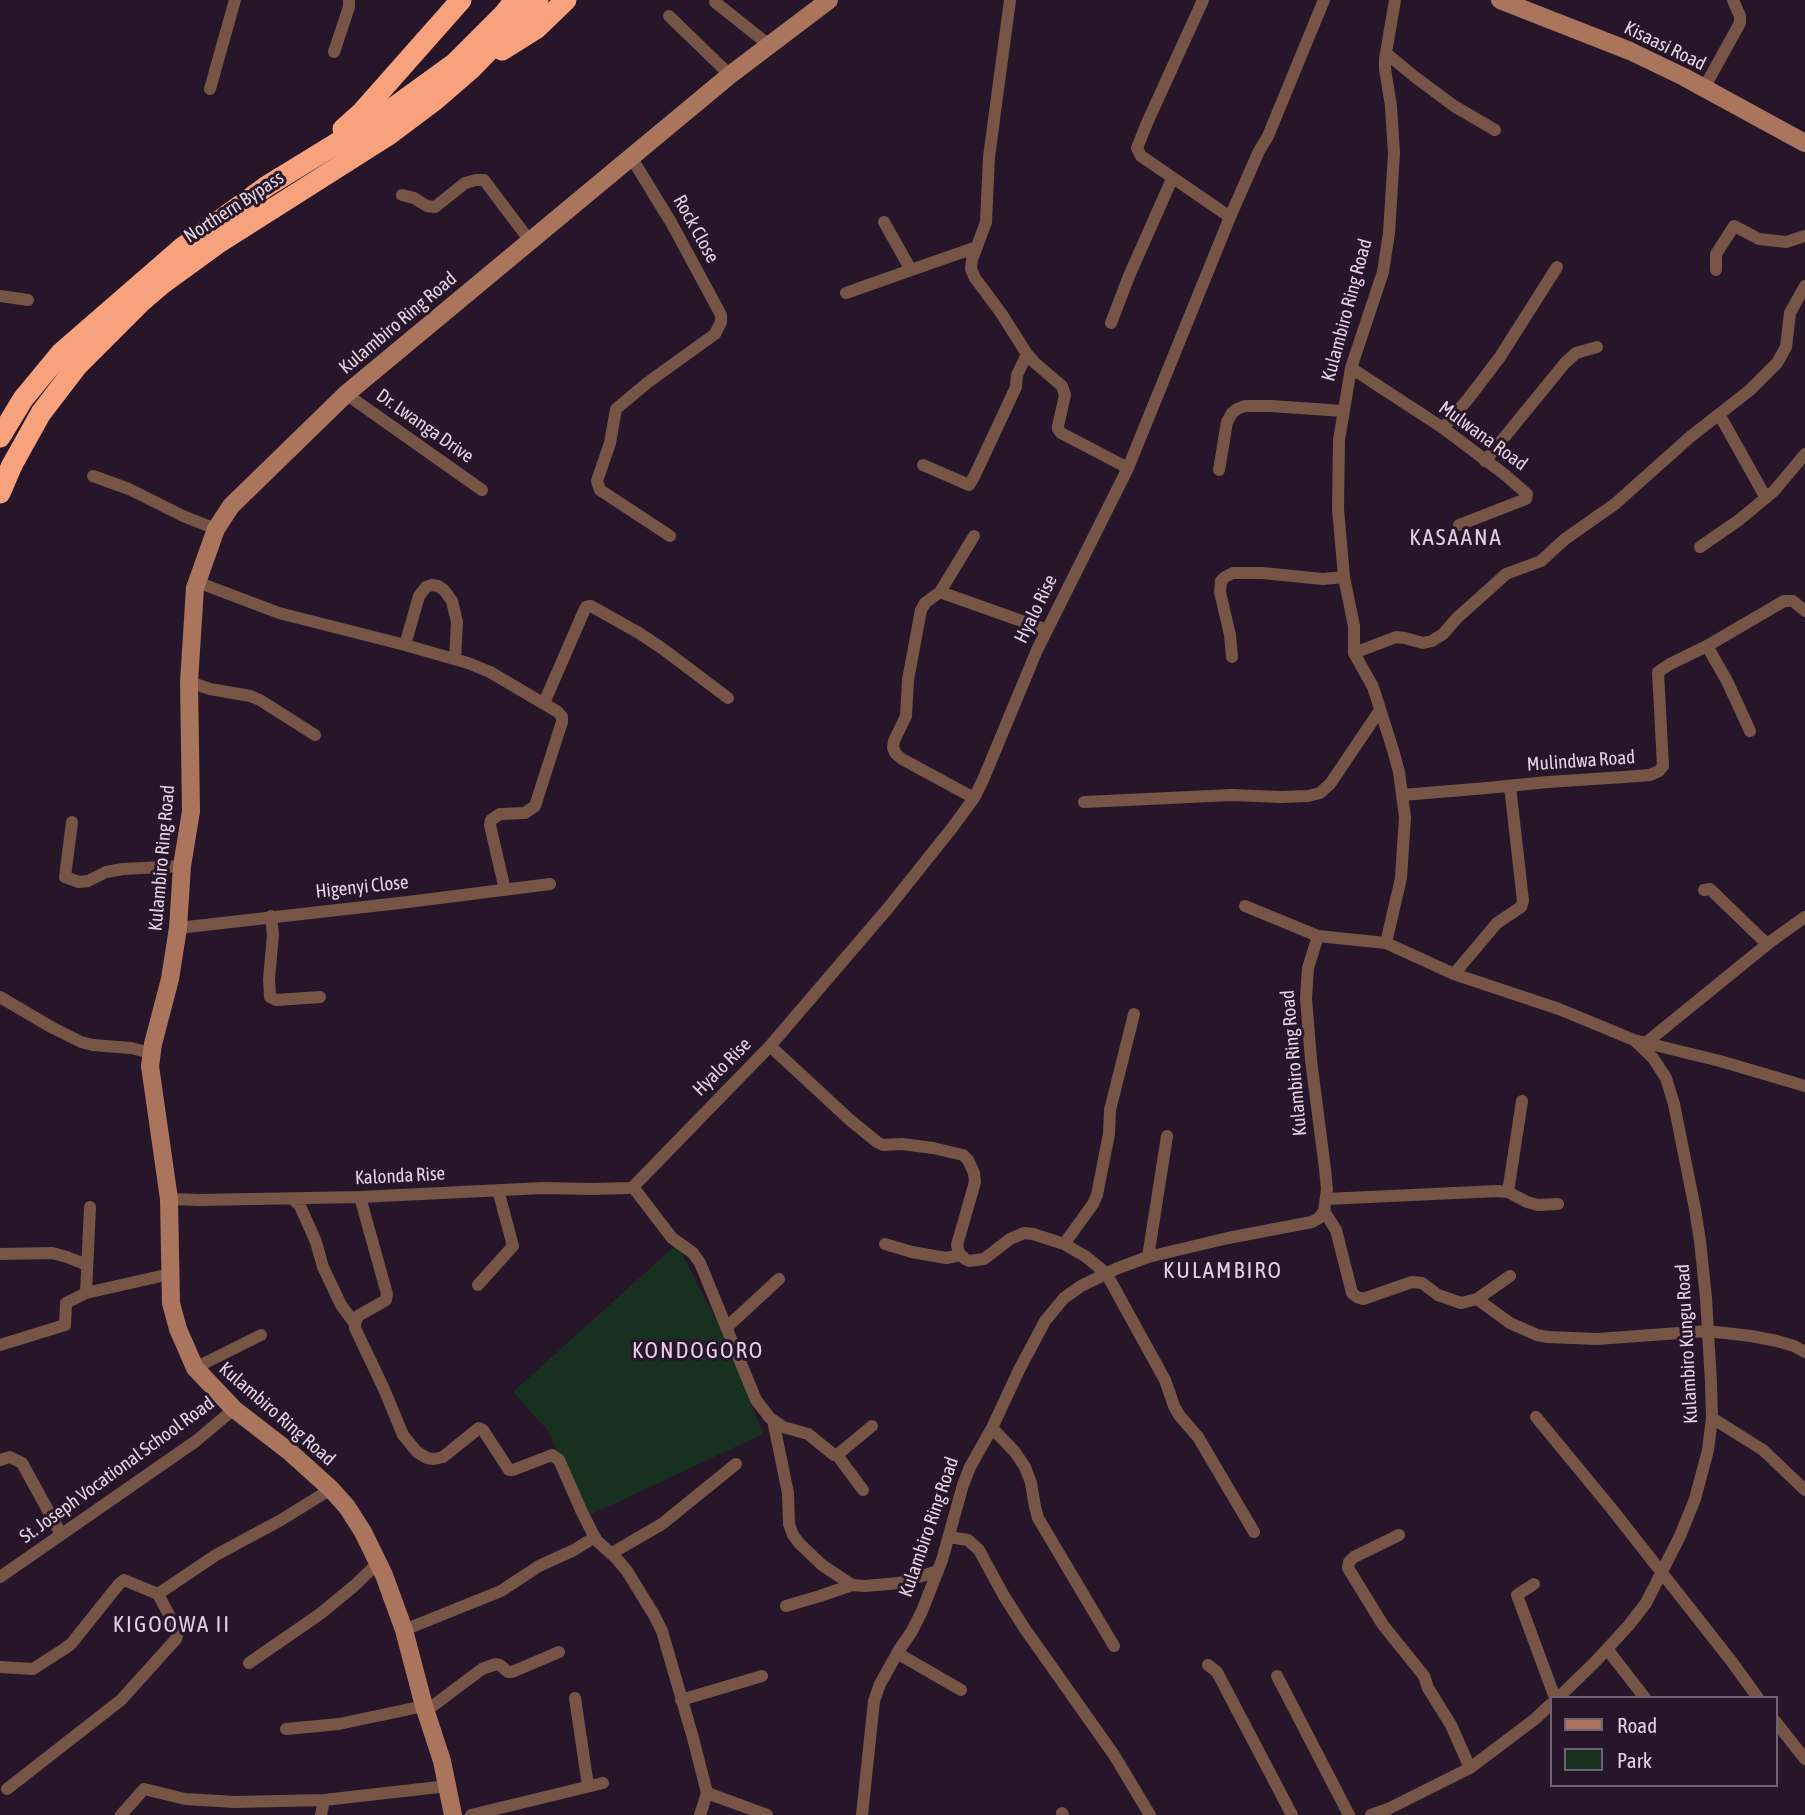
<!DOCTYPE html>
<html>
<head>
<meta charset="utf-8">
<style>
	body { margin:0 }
	#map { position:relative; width:1805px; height:1815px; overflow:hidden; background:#271629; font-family:"Asap Condensed",sans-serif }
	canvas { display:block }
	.legend { position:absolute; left:1550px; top:1696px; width:228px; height:91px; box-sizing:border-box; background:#271629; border:2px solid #716273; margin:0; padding:9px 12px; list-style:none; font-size:21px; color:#e0d4e2 }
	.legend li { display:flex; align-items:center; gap:14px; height:35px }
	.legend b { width:35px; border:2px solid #716273 }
</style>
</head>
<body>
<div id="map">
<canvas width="1805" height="1815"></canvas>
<ul class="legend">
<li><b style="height:9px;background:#ab745d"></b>Road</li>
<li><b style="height:19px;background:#183020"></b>Park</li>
</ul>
</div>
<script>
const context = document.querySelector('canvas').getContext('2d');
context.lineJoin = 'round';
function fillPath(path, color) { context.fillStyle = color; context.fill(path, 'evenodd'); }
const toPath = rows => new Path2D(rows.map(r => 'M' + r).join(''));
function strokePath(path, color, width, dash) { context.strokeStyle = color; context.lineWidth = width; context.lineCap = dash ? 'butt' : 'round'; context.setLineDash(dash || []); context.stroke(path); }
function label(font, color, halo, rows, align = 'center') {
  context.font = font + ' "Asap Condensed",sans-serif'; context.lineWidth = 6; context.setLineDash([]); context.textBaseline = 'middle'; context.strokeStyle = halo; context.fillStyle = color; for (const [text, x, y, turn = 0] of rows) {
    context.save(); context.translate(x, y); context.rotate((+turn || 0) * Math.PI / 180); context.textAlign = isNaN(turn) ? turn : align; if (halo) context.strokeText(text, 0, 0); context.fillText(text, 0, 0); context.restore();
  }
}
fillPath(toPath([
	[677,1244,724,1335,763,1434,586,1517,548,1431,513,1392]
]), '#183020');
strokePath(toPath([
	[1010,0,989,157,986,222,972,260,971,269,975,278,1001,313,1027,354,1034,362,1062,386,1065,395,1058,426,1058,429,1061,433,1128,468],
	[1203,0,1147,123,1137,148,1141,156,1230,217],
	[715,2,769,45],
	[669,16,730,75],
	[334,52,349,7,349,0],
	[1386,53,1415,77,1454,106,1495,130],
	[1704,88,1740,23,1740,16,1733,0],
	[210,89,235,0],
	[631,157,672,224,721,315,721,322,715,334,647,383,616,409,610,443,597,481,600,490,670,536],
	[402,195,414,198,427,206,435,207,465,183,476,180,484,180,530,241],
	[884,222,911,270,977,247],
	[1716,270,1716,254,1734,226,1759,239,1786,242,1805,236],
	[846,293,911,270],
	[0,296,28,300],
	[1111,323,1129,276,1172,179],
	[1351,368,1443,428,1504,474,1527,494,1526,499,1459,525],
	[346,394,482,490],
	[1719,414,1766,498],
	[1443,428,1468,399,1500,357,1557,267],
	[1485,461,1565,363,1576,353,1597,347],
	[923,465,969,485,974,477,1016,387,1017,375,1027,354],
	[1219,470,1227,422,1232,413,1237,409,1245,406,1271,406,1343,411],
	[93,476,129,489,183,516,216,529],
	[1700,547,1739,520,1774,491,1805,454],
	[197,582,279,613,405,645,468,663,490,672,558,712,562,717,562,722,535,806,525,813,500,814,491,820,490,825,505,890],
	[940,592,1047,630],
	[405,645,419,596,426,587,432,585,438,586,444,590,452,601,457,622,455,659],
	[1707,646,1727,681,1750,731],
	[1354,653,1396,637,1405,638,1423,643,1432,641,1443,634,1457,618,1506,574,1541,561,1565,539,1615,504,1690,437,1750,390,1777,363,1786,347,1790,313,1805,286],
	[1232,657,1230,635,1220,592,1221,581,1225,577,1233,573,1262,573,1323,579,1344,577],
	[189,682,210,689,250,696,260,700,315,735],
	[544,703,584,611,586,607,591,606,639,633,663,649,728,698],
	[1402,795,1487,788,1548,782,1624,777,1650,775,1659,771,1663,766,1658,672,1670,664,1707,646,1784,601,1793,601,1805,611],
	[974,798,902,759,896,754,893,748,894,741,906,716,908,680,921,610,925,603,940,592,974,536],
	[1084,802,1232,795,1281,797,1308,796,1320,793,1330,784,1380,710],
	[72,822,65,877,79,882,88,881,106,872,123,869,182,866],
	[1704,890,1710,889,1767,944],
	[1245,906,1318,936],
	[271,916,273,935,269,979,270,997,276,1000,320,997],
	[178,928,408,902,550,884],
	[1386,943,1401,878,1405,817,1399,772,1393,750,1373,687,1354,653,1354,626,1344,577,1338,509,1339,440,1351,368,1383,272,1389,233,1394,153,1391,106,1385,69,1385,59,1395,0],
	[1454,974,1497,923,1521,907,1523,901,1510,786],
	[0,997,51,1027,81,1042,93,1045,131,1048,151,1053],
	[1647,1042,1770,942,1805,917],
	[770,1046,850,1120,877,1142,883,1145,902,1144,933,1148,963,1155,968,1160,974,1173,975,1182,957,1245,959,1253,965,1259,969,1261,984,1259,1010,1239,1024,1233,1033,1234,1064,1244,1085,1256,1106,1273,1165,1380,1174,1406,1179,1415,1198,1437,1254,1532],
	[633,1187,770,1046,889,907,952,828,974,798,983,780,1037,650,1128,468,1230,217,1259,151,1268,136,1324,0],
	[633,1187,672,1238,693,1253,700,1263,756,1400,770,1418,783,1427,808,1434,834,1455,837,1455,872,1426],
	[1508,1192,1522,1101],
	[360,1197,387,1294,386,1300,358,1316,355,1324,355,1328,384,1389,403,1435,417,1452,427,1458,434,1459,443,1457,479,1428,483,1430,509,1470,513,1470,552,1455,559,1460,581,1510,596,1540,616,1558,627,1571,654,1615,662,1631,693,1738,707,1793,700,1815],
	[169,1199,199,1200,360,1197,543,1188,593,1189,629,1188,633,1187],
	[293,1199,300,1206,305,1217,316,1242,323,1267,341,1305,355,1324],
	[1326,1199,1498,1191,1508,1192,1527,1202,1538,1205,1558,1204],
	[1324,1211,1336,1230,1352,1293,1357,1297,1363,1299,1412,1282,1422,1283,1438,1295,1461,1303,1477,1299,1510,1276],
	[885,1244,912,1252,946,1258,961,1255],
	[1064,1244,1093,1204,1097,1195,1109,1134,1110,1110,1134,1014],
	[0,1254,52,1253,67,1257,87,1265],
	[1148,1257,1167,1136],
	[478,1285,513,1246,498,1190],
	[86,1293,90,1207],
	[1477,1299,1510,1323,1537,1335,1548,1337,1597,1339,1707,1331,1751,1336,1777,1341,1794,1346,1805,1352],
	[727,1327,779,1279],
	[0,1345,65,1325,66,1303,86,1293,170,1274],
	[195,1368,261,1335],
	[1536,1417,1611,1508,1732,1662,1758,1698],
	[1712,1418,1763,1450,1805,1490],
	[773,1420,788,1493,789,1524,793,1535,799,1543,822,1565,852,1585,865,1586,899,1583,938,1571],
	[992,1428,1015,1452,1025,1467,1031,1483,1035,1507,1038,1518,1114,1646],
	[837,1455,863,1490],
	[0,1460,10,1457,22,1463,61,1534],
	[1399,1535,1354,1557,1349,1562,1348,1568,1383,1625,1424,1676,1428,1688,1451,1725,1470,1768],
	[949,1537,968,1540,979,1550,1004,1596,1025,1629,1114,1755,1150,1815],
	[612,1553,662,1524,736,1464],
	[0,1577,196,1441,234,1409],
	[1534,1584,1517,1595,1555,1698],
	[158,1594,216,1555,281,1520,331,1489],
	[786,1606,820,1596,852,1585],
	[404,1630,501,1591,539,1566,574,1550,595,1537],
	[1607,1649,1645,1698],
	[897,1653,961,1690],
	[249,1663,320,1614,354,1586,379,1562],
	[1208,1665,1217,1672,1292,1815],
	[0,1667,33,1669,64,1649,71,1644,119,1584,124,1580,158,1594,178,1632,176,1639,121,1700,7,1789],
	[1277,1676,1349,1815],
	[575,1698,588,1786],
	[1558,1698,1595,1662,1629,1625,1646,1603,1680,1536,1695,1499,1708,1450,1712,1418,1711,1383,1706,1298,1700,1241,1695,1209,1674,1104,1666,1078,1653,1058,1634,1040],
	[681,1700,762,1676],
	[426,1711,482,1669,496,1664,500,1665,508,1672,512,1672,559,1652],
	[1775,1721,1805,1759],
	[286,1729,339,1724,424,1706],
	[707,1793,767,1815],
	[1062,1813,1063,1815],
	[121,1815,144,1789,185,1799,235,1802,324,1800,448,1786],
	[321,1815,324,1800],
	[471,1815,603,1783],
	[862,1815,874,1701,880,1684,899,1650,912,1631,922,1611,942,1560,963,1485,970,1467,992,1428,1019,1370,1045,1321,1064,1298,1081,1286,1118,1268,1148,1257,1228,1238,1312,1222,1319,1218,1324,1211,1327,1189,1325,1169,1311,1060,1306,998,1308,968,1318,936,1386,943,1454,974,1559,1009,1634,1040,1720,1061,1805,1086],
	[1371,1815,1388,1809,1470,1768,1535,1719,1551,1704]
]), '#775546', 12);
strokePath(toPath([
	[1500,0,1630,51,1684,77,1805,143],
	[453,1815,442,1761,424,1706,404,1630,384,1575,363,1532,347,1507,331,1489,291,1453,234,1409,195,1368,178,1329,171,1303,169,1199,150,1066,153,1044,170,979,178,928,182,866,191,811,189,682,195,588,216,529,231,506,346,394,730,75,829,0]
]), '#ab745d', 18);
strokePath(toPath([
	[502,50,537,28,566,0],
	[343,129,362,112,461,0],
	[0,437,23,399,61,353,183,247,267,186,386,113,455,63,504,14,515,0],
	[0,493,12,465,41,413,77,366,141,302,162,284,217,244,387,136,435,100,472,68,538,0]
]), '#f7a27d', 21);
label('19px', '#e0d4e2', '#271629', [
	["Kisaasi Road",1665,46,26],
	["Northern Bypass",234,207,-33],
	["Rock Close",696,229,61],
	["Kulambiro Ring Road",1347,310,-75],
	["Kulambiro Ring Road",398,323,-40],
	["Dr. Lwanga Drive",425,426,35],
	["Mulwana Road",1483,436,36],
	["Hyalo Rise",1036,609,-64],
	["Mulindwa Road",1581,761,-4],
	["Kulambiro Ring Road",162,858,-85],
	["Higenyi Close",362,887,-6],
	["Kulambiro Ring Road",1294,1063,-95],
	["Hyalo Rise",722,1067,-45],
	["Kalonda Rise",400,1176,-3],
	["Kulambiro Kungu Road",1687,1344,-93],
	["Kulambiro Ring Road",277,1414,41],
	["St. Joseph Vocational School Road",117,1470,-36],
	["Kulambiro Ring Road",929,1527,-71]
]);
context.letterSpacing = '2px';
label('23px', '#e5cde7', '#271629', [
	["KASAANA",1456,538],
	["KULAMBIRO",1223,1271],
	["KONDOGORO",698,1351],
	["KIGOOWA II",172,1625]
]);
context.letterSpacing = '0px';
</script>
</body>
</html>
